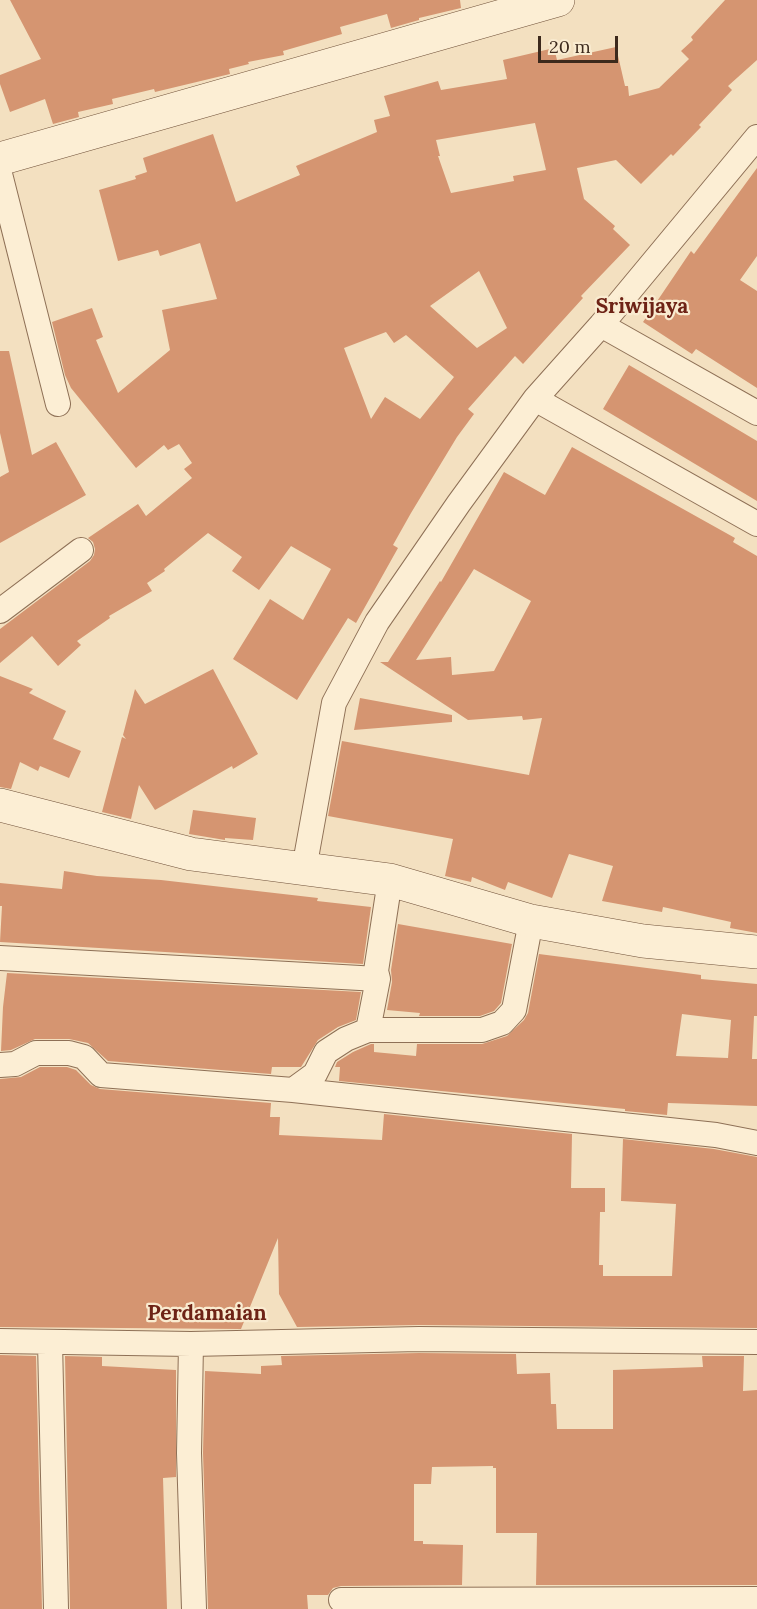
<!DOCTYPE html>
<html>
<head>
<meta charset="utf-8">
<style>
	body { margin:0 }
	#map { position:relative; width:757px; height:1609px; overflow:hidden; background:#f3e0c0; font-family:Lora,serif }
	canvas { display:block }
	.scale { position:absolute; left:538px; top:36px; width:80px; height:27px; box-sizing:border-box; border:3px solid #3c291c; border-top:0; padding-left:8px; font-size:18px; line-height:21px; white-space:nowrap; color:#3c291c; -webkit-text-stroke:4px #f9ebd0; paint-order:stroke }
</style>
</head>
<body>
<div id="map">
<canvas width="757" height="1609"></canvas>
<div class="scale">20 m</div>
</div>
<script>
const context = document.querySelector('canvas').getContext('2d');
context.lineJoin = 'round';
function fillPath(path, color) { context.fillStyle = color; context.fill(path, 'evenodd'); }
const toPath = rows => new Path2D(rows.map(r => 'M' + r).join(''));
function strokePath(path, color, width, dash) { context.strokeStyle = color; context.lineWidth = width; context.lineCap = dash ? 'butt' : 'round'; context.setLineDash(dash || []); context.stroke(path); }
function label(font, color, halo, rows, align = 'center') {
  context.font = font + ' Lora,serif'; context.lineWidth = 4.5; context.setLineDash([]); context.textBaseline = 'middle'; context.strokeStyle = halo; context.fillStyle = color; for (const [text, x, y, turn = 0] of rows) {
    context.save(); context.translate(x, y); context.rotate((+turn || 0) * Math.PI / 180); context.textAlign = isNaN(turn) ? turn : align; if (halo) context.strokeText(text, 0, 0); context.fillText(text, 0, 0); context.restore();
  }
}
fillPath(toPath([
	[10,0,460,0,461,8,419,18,419,20,391,28,387,14,340,27,342,34,283,51,284,55,248,62,249,64,229,69,230,74,155,92,154,89,112,99,113,104,78,112,79,117,53,124,45,99,10,112,0,84,0,75,41,59],
	[725,0,757,0,757,60,728,86,732,90,699,125,701,127,673,156,671,154,641,184,616,160,577,168,584,199,615,226,613,229,630,245,581,296,583,298,523,364,515,356,468,409,474,414,457,437,411,513,393,545,398,548,356,623,348,618,297,700,233,659,270,599,303,620,331,569,291,546,259,590,232,571,242,557,208,533,164,569,165,571,147,583,152,591,109,616,110,618,77,641,81,645,58,666,32,636,0,663,0,629,90,561,94,555,95,549,93,542,88,538,138,504,146,516,192,478,184,469,192,463,179,444,168,450,164,445,136,468,71,388,65,375,52,322,92,308,103,337,96,340,118,393,170,350,162,310,217,299,200,243,160,256,158,250,118,261,99,190,136,179,135,176,147,172,143,158,213,134,236,202,300,175,296,166,377,132,374,120,390,116,384,96,438,81,441,90,507,79,503,60,554,48,557,60,616,47,625,86,628,86,629,96,659,88,689,59,681,51,693,40,691,37],
	[535,123,546,170,513,176,514,181,451,193,438,156,440,156,436,140],
	[479,271,507,328,477,348,430,306],
	[386,332,394,343,406,335,454,377,420,419,385,397,371,419,344,348],
	[757,168,757,256,740,280,757,291,757,388,696,349,692,354,643,322,691,251,694,254],
	[0,351,9,351,32,455,56,442,86,495,0,543,0,477,9,472,0,433],
	[629,365,757,441,757,501,603,409],
	[572,447,735,538,733,542,757,556,757,933,730,928,731,922,663,907,662,912,602,901,613,866,569,854,552,898,508,882,505,890,472,877,471,882,445,876,453,839,328,816,342,741,529,775,542,718,523,720,522,716,468,720,380,662,388,662,440,581,441,582,504,472,545,495],
	[474,569,531,601,494,671,452,675,451,657,416,660],
	[213,669,258,754,233,769,232,766,155,810,139,785,131,819,102,812,122,737,126,739,123,735,135,689,145,704],
	[0,676,33,689,29,693,66,711,53,739,81,751,69,778,40,766,38,771,20,762,11,789,0,787],
	[360,698,452,715,452,722,354,730],
	[193,810,256,818,253,840,225,838,225,840,189,834],
	[64,871,97,876,161,880,318,898,317,901,371,907,363,964,0,942,2,906,0,906,0,883,62,889],
	[398,924,512,944,501,1003,494,1011,480,1016,419,1016,420,1013,387,1010,392,982,391,970],
	[539,954,701,975,701,979,757,984,757,1016,754,1016,752,1059,757,1059,757,1106,668,1103,667,1115,625,1111,625,1109,339,1081,340,1067,335,1067,337,1062,353,1052,371,1044,374,1044,374,1052,416,1056,417,1044,482,1044,507,1036,524,1020,528,1013],
	[682,1014,731,1020,728,1058,676,1056],
	[7,973,361,992,356,1020,338,1027,318,1040,301,1067,272,1067,271,1074,108,1061,88,1043,69,1039,35,1039,11,1050,1,1051,3,1007],
	[40,1067,67,1067,76,1070,91,1085,100,1089,271,1103,270,1117,280,1117,279,1135,382,1140,384,1114,572,1134,571,1188,605,1188,605,1212,600,1212,599,1265,603,1265,603,1276,672,1276,676,1204,621,1201,623,1139,714,1149,757,1157,757,1328,419,1325,297,1327,279,1294,278,1238,241,1329,0,1327,0,1079,21,1077],
	[419,1353,516,1354,517,1374,550,1373,551,1404,556,1404,557,1429,613,1429,613,1370,703,1367,702,1356,744,1356,743,1391,757,1390,757,1585,536,1585,537,1533,496,1533,496,1468,493,1468,493,1466,432,1467,431,1484,414,1484,414,1541,423,1541,423,1544,463,1545,462,1585,341,1586,333,1588,328,1595,307,1595,308,1609,208,1609,203,1453,205,1371,261,1374,261,1366,282,1365,281,1356],
	[0,1355,36,1356,42,1609,0,1609],
	[65,1356,102,1357,102,1366,176,1370,176,1477,163,1478,167,1609,70,1609]
]), '#d59571');
const street = toPath([
	[0,174,58,404],
	[601,325,757,413],
	[535,399,757,524],
	[0,611,81,550],
	[304,869,334,703,377,622,459,503,535,399,601,325,757,137],
	[0,958,378,979],
	[368,1030,482,1030,502,1023,514,1010,531,921],
	[0,1065,15,1064,36,1053,69,1053,84,1057,101,1075,293,1090,315,1074,326,1052,346,1039,368,1030,378,979,376,971,390,880],
	[293,1090,716,1135,757,1143],
	[0,1341,191,1344,419,1339,757,1342],
	[50,1342,56,1609],
	[191,1344,189,1453,194,1609],
	[341,1600,757,1599]
]);
const secondary = toPath([
	[0,159,558,0],
	[0,805,191,854,390,880,531,921,643,941,757,952]
]);
strokePath(street, '#8e7056', 26);
strokePath(secondary, '#705139', 34);
strokePath(street, '#fceed4', 24);
strokePath(secondary, '#fceed4', 33);
label('bold 21px', '#6e2316', '#f9ebd0', [
	["Sriwijaya",642,307],
	["Perdamaian",207,1314]
]);
</script>
</body>
</html>
